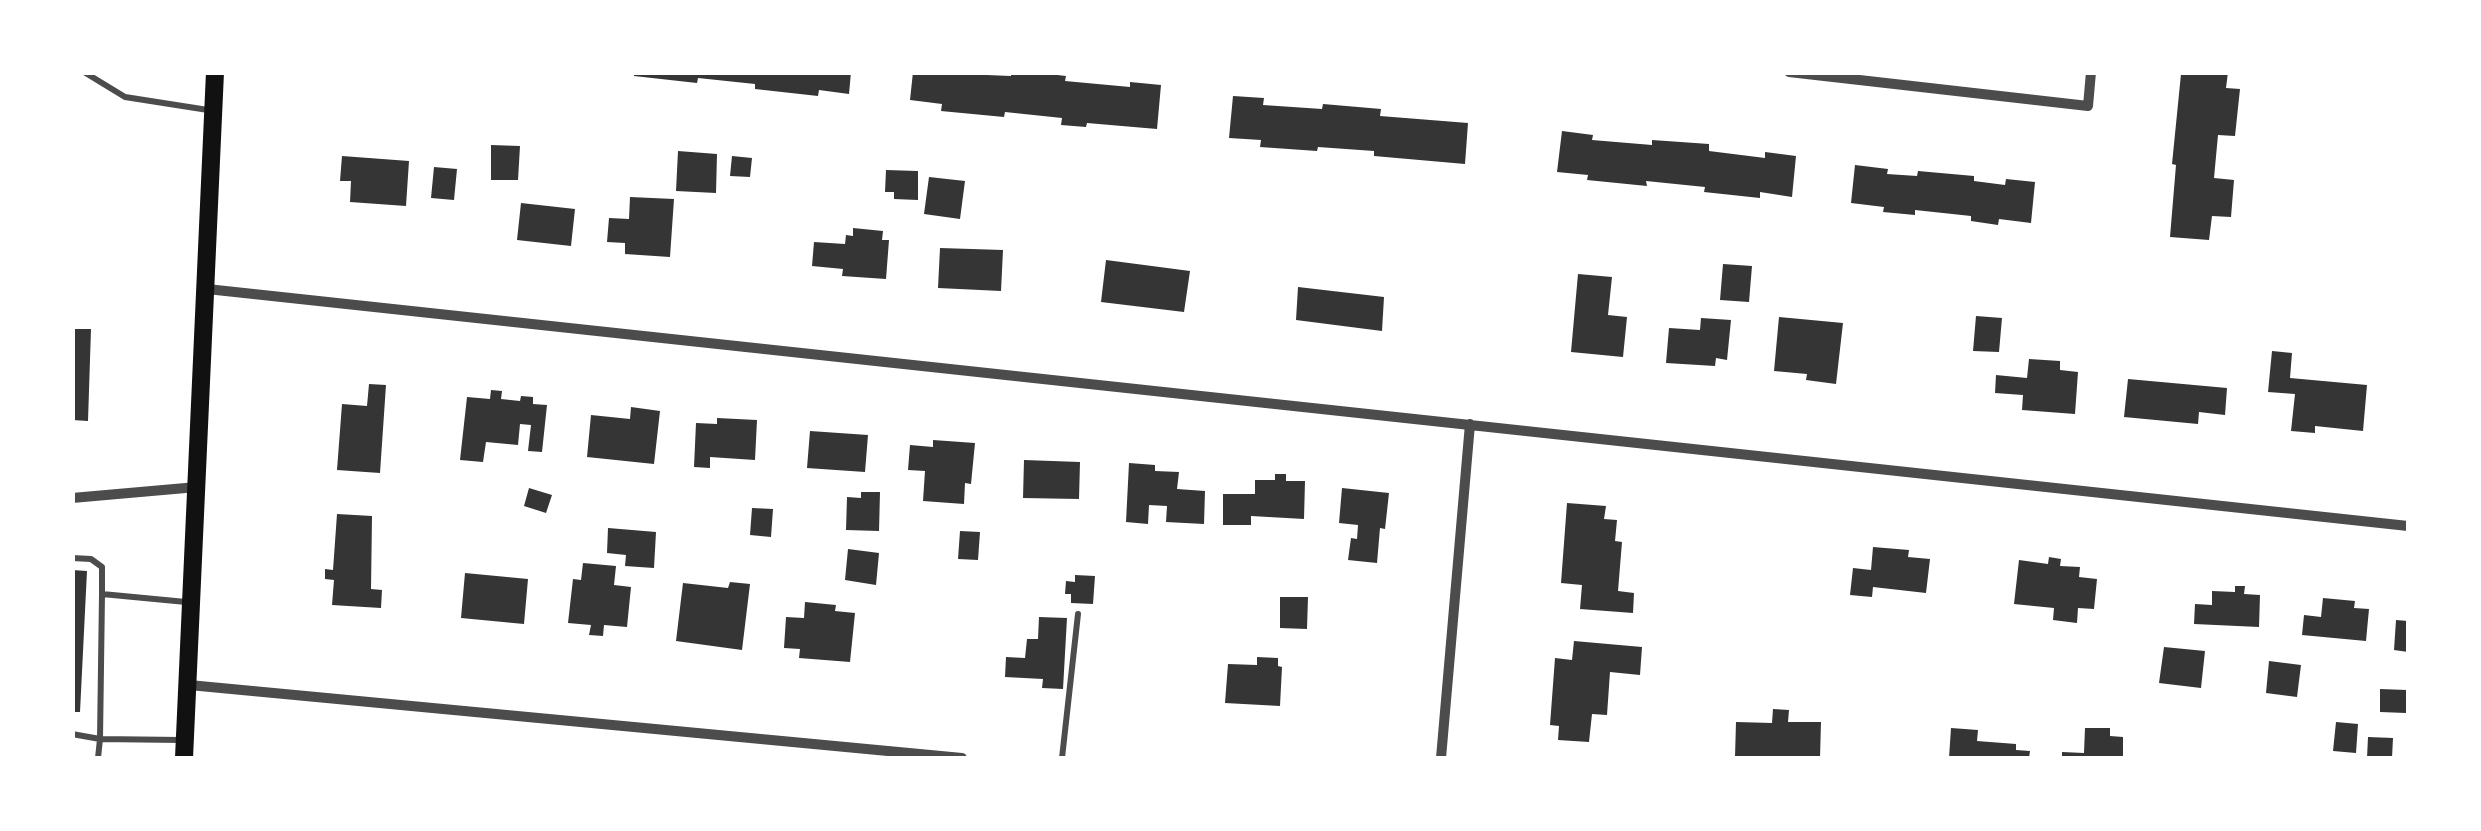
<!DOCTYPE html>
<html>
<head>
<meta charset="utf-8">
<style>
	body { margin:0 }
	#map { position:relative; width:2481px; height:831px; overflow:hidden; background:#fff; font-family:Ubuntu,sans-serif }
	canvas { display:block }
	.frame { position:absolute; inset:0; border:75px solid #fff; pointer-events:none }
</style>
</head>
<body>
<div id="map">
<canvas width="2481" height="831"></canvas>
<div class="frame"></div>
</div>
<script>
const context = document.querySelector('canvas').getContext('2d');
context.lineJoin = 'round';
function fillPath(path, color) { context.fillStyle = color; context.fill(path, 'evenodd'); }
const toPath = rows => new Path2D(rows.map(r => 'M' + r).join(''));
function strokePath(path, color, width, dash) { context.strokeStyle = color; context.lineWidth = width; context.lineCap = dash ? 'butt' : 'round'; context.setLineDash(dash || []); context.stroke(path); }
fillPath(toPath([
	[634,72,851,72,849,94,819,90,818,96,755,89,755,84,698,78,697,83,634,76],
	[913,72,1011,76,1011,72,1032,72,1066,76,1065,81,1130,87,1130,82,1161,85,1157,129,1087,123,1086,127,1061,125,1062,118,1005,112,1004,117,941,111,942,104,910,100],
	[2186,72,2228,72,2226,88,2240,89,2235,136,2218,135,2214,178,2234,180,2231,217,2212,216,2209,240,2170,237,2176,165,2172,164,2181,74],
	[1233,96,1264,98,1263,105,1322,109,1323,104,1381,109,1380,116,1468,123,1465,164,1374,156,1374,151,1318,147,1317,151,1260,147,1261,140,1229,138],
	[1562,131,1593,135,1592,140,1652,145,1652,140,1709,144,1709,151,1765,158,1765,152,1796,156,1792,197,1760,192,1760,198,1704,192,1705,187,1646,181,1647,186,1587,180,1588,175,1557,172],
	[491,145,520,146,518,180,491,180],
	[678,151,717,154,716,193,676,191],
	[342,156,409,161,406,206,350,202,351,181,340,181],
	[732,156,752,158,750,177,730,176],
	[1855,165,1888,169,1887,174,1917,176,1918,171,1974,176,1974,181,2005,185,2006,179,2035,182,2031,223,1999,219,1998,225,1971,221,1971,216,1915,210,1915,215,1883,212,1884,207,1851,203],
	[434,167,457,169,454,200,431,198],
	[886,170,918,171,918,200,894,199,894,192,885,192],
	[929,177,965,181,960,219,924,214],
	[630,197,674,199,670,257,625,254,625,243,607,242,609,218,629,219],
	[521,203,575,209,571,246,517,240],
	[853,228,883,231,882,240,889,240,886,279,842,276,843,269,812,266,814,242,845,244,846,235,853,236],
	[940,248,1003,250,1001,291,938,288],
	[1106,260,1190,271,1184,312,1101,302],
	[1723,264,1752,266,1749,302,1720,300],
	[1578,274,1612,277,1608,315,1627,317,1623,357,1571,352],
	[1298,287,1384,297,1382,331,1296,320],
	[1976,316,2002,318,1999,352,1973,351],
	[1779,317,1843,323,1836,384,1806,380,1807,374,1774,371],
	[1701,318,1731,320,1727,360,1716,358,1715,366,1666,363,1669,328,1700,330],
	[72,329,91,329,88,421,72,420],
	[2272,351,2292,353,2290,378,2367,385,2363,431,2315,426,2315,433,2291,431,2295,394,2268,392],
	[2029,359,2060,361,2060,370,2078,372,2075,414,2022,410,2023,395,1995,393,1996,375,2027,378],
	[2128,379,2227,388,2225,415,2199,412,2198,424,2124,417],
	[369,384,386,385,380,473,337,470,342,404,367,406],
	[491,390,502,391,501,399,520,401,521,396,533,397,533,404,547,405,542,452,528,451,531,425,520,424,518,445,486,442,483,462,460,460,467,397,490,399],
	[631,407,660,411,654,464,587,457,591,415,630,419],
	[717,418,757,420,755,460,710,457,710,468,694,467,696,423,717,424],
	[810,431,868,435,865,472,807,468],
	[933,440,975,443,971,484,965,483,964,504,923,501,925,471,908,470,910,445,933,447],
	[1024,460,1080,462,1079,499,1023,498],
	[1129,463,1155,465,1155,471,1179,472,1177,489,1205,491,1204,524,1166,522,1167,506,1149,505,1148,524,1126,522],
	[1275,474,1286,474,1286,481,1305,481,1304,519,1251,516,1251,525,1223,525,1223,494,1255,494,1255,480,1275,480],
	[529,488,552,495,546,513,524,506],
	[1342,488,1389,493,1385,529,1380,528,1377,563,1348,560,1351,538,1357,539,1358,525,1339,523],
	[861,492,880,492,879,531,846,530,847,497,861,498],
	[1567,503,1606,506,1604,519,1617,520,1615,541,1622,542,1618,591,1634,593,1633,613,1580,609,1582,585,1561,583],
	[752,508,773,509,771,537,750,535],
	[337,514,372,516,371,589,382,590,381,608,332,605,334,580,325,579,325,569,333,570],
	[608,528,656,532,654,568,625,566,626,555,607,553],
	[960,531,980,532,978,560,958,559],
	[1873,547,1909,550,1908,557,1930,559,1926,593,1873,587,1872,597,1850,595,1853,568,1871,570],
	[848,549,879,553,876,585,845,580],
	[2049,557,2061,559,2060,566,2080,567,2079,577,2097,579,2094,609,2078,608,2077,623,2053,620,2054,608,2014,604,2019,560,2048,564],
	[583,563,616,566,614,585,631,587,627,627,604,625,603,636,589,635,591,625,568,623,573,579,581,580],
	[72,570,87,571,80,712,72,712],
	[465,573,528,579,524,624,461,618],
	[1075,575,1095,576,1093,604,1071,603,1071,594,1065,594,1066,581,1075,582],
	[730,582,750,584,742,650,676,641,683,583,728,588],
	[2235,586,2245,586,2244,594,2260,595,2259,627,2194,624,2195,604,2212,605,2212,591,2235,592],
	[1280,597,1308,597,1307,629,1280,628],
	[2323,598,2355,601,2354,608,2369,609,2366,641,2302,635,2304,615,2321,617],
	[805,602,836,605,835,611,855,613,850,662,799,658,800,649,784,648,786,617,804,618],
	[1039,617,1067,618,1063,689,1042,688,1043,679,1005,677,1006,657,1025,658,1027,639,1038,639],
	[2396,620,2408,621,2408,652,2394,650],
	[1574,641,1642,647,1640,675,1610,672,1607,715,1592,714,1589,742,1558,740,1559,726,1550,725,1555,658,1572,660],
	[2164,647,2205,651,2201,688,2159,683],
	[1257,657,1278,658,1278,666,1282,667,1280,706,1225,703,1228,664,1257,665],
	[2269,661,2301,665,2297,697,2266,693],
	[2380,689,2407,690,2406,713,2380,712],
	[1773,709,1789,710,1788,722,1821,722,1820,758,1735,757,1736,722,1772,723],
	[2336,722,2358,724,2356,753,2333,751],
	[1951,728,1978,730,1977,741,2016,744,2016,750,2030,751,2029,758,1949,758],
	[2085,728,2110,728,2110,736,2123,737,2123,758,2062,758,2062,752,2084,753],
	[2368,737,2393,738,2392,758,2367,758]
]), '#353535');
strokePath(toPath([
	[84,72,125,97,208,110],
	[72,558,91,559,102,567,102,594],
	[72,734,100,739,98,758],
	[181,740,100,739,102,594,186,602],
	[1062,758,1078,614]
]), '#4c4c4c', 6);
strokePath(toPath([
	[1789,72,2088,106,2091,72],
	[207,289,2408,526],
	[72,498,197,487],
	[189,685,962,758],
	[1441,758,1470,424]
]), '#4c4c4c', 10);
strokePath(toPath([
	[184,758,215,72]
]), '#111', 18);
</script>
</body>
</html>
